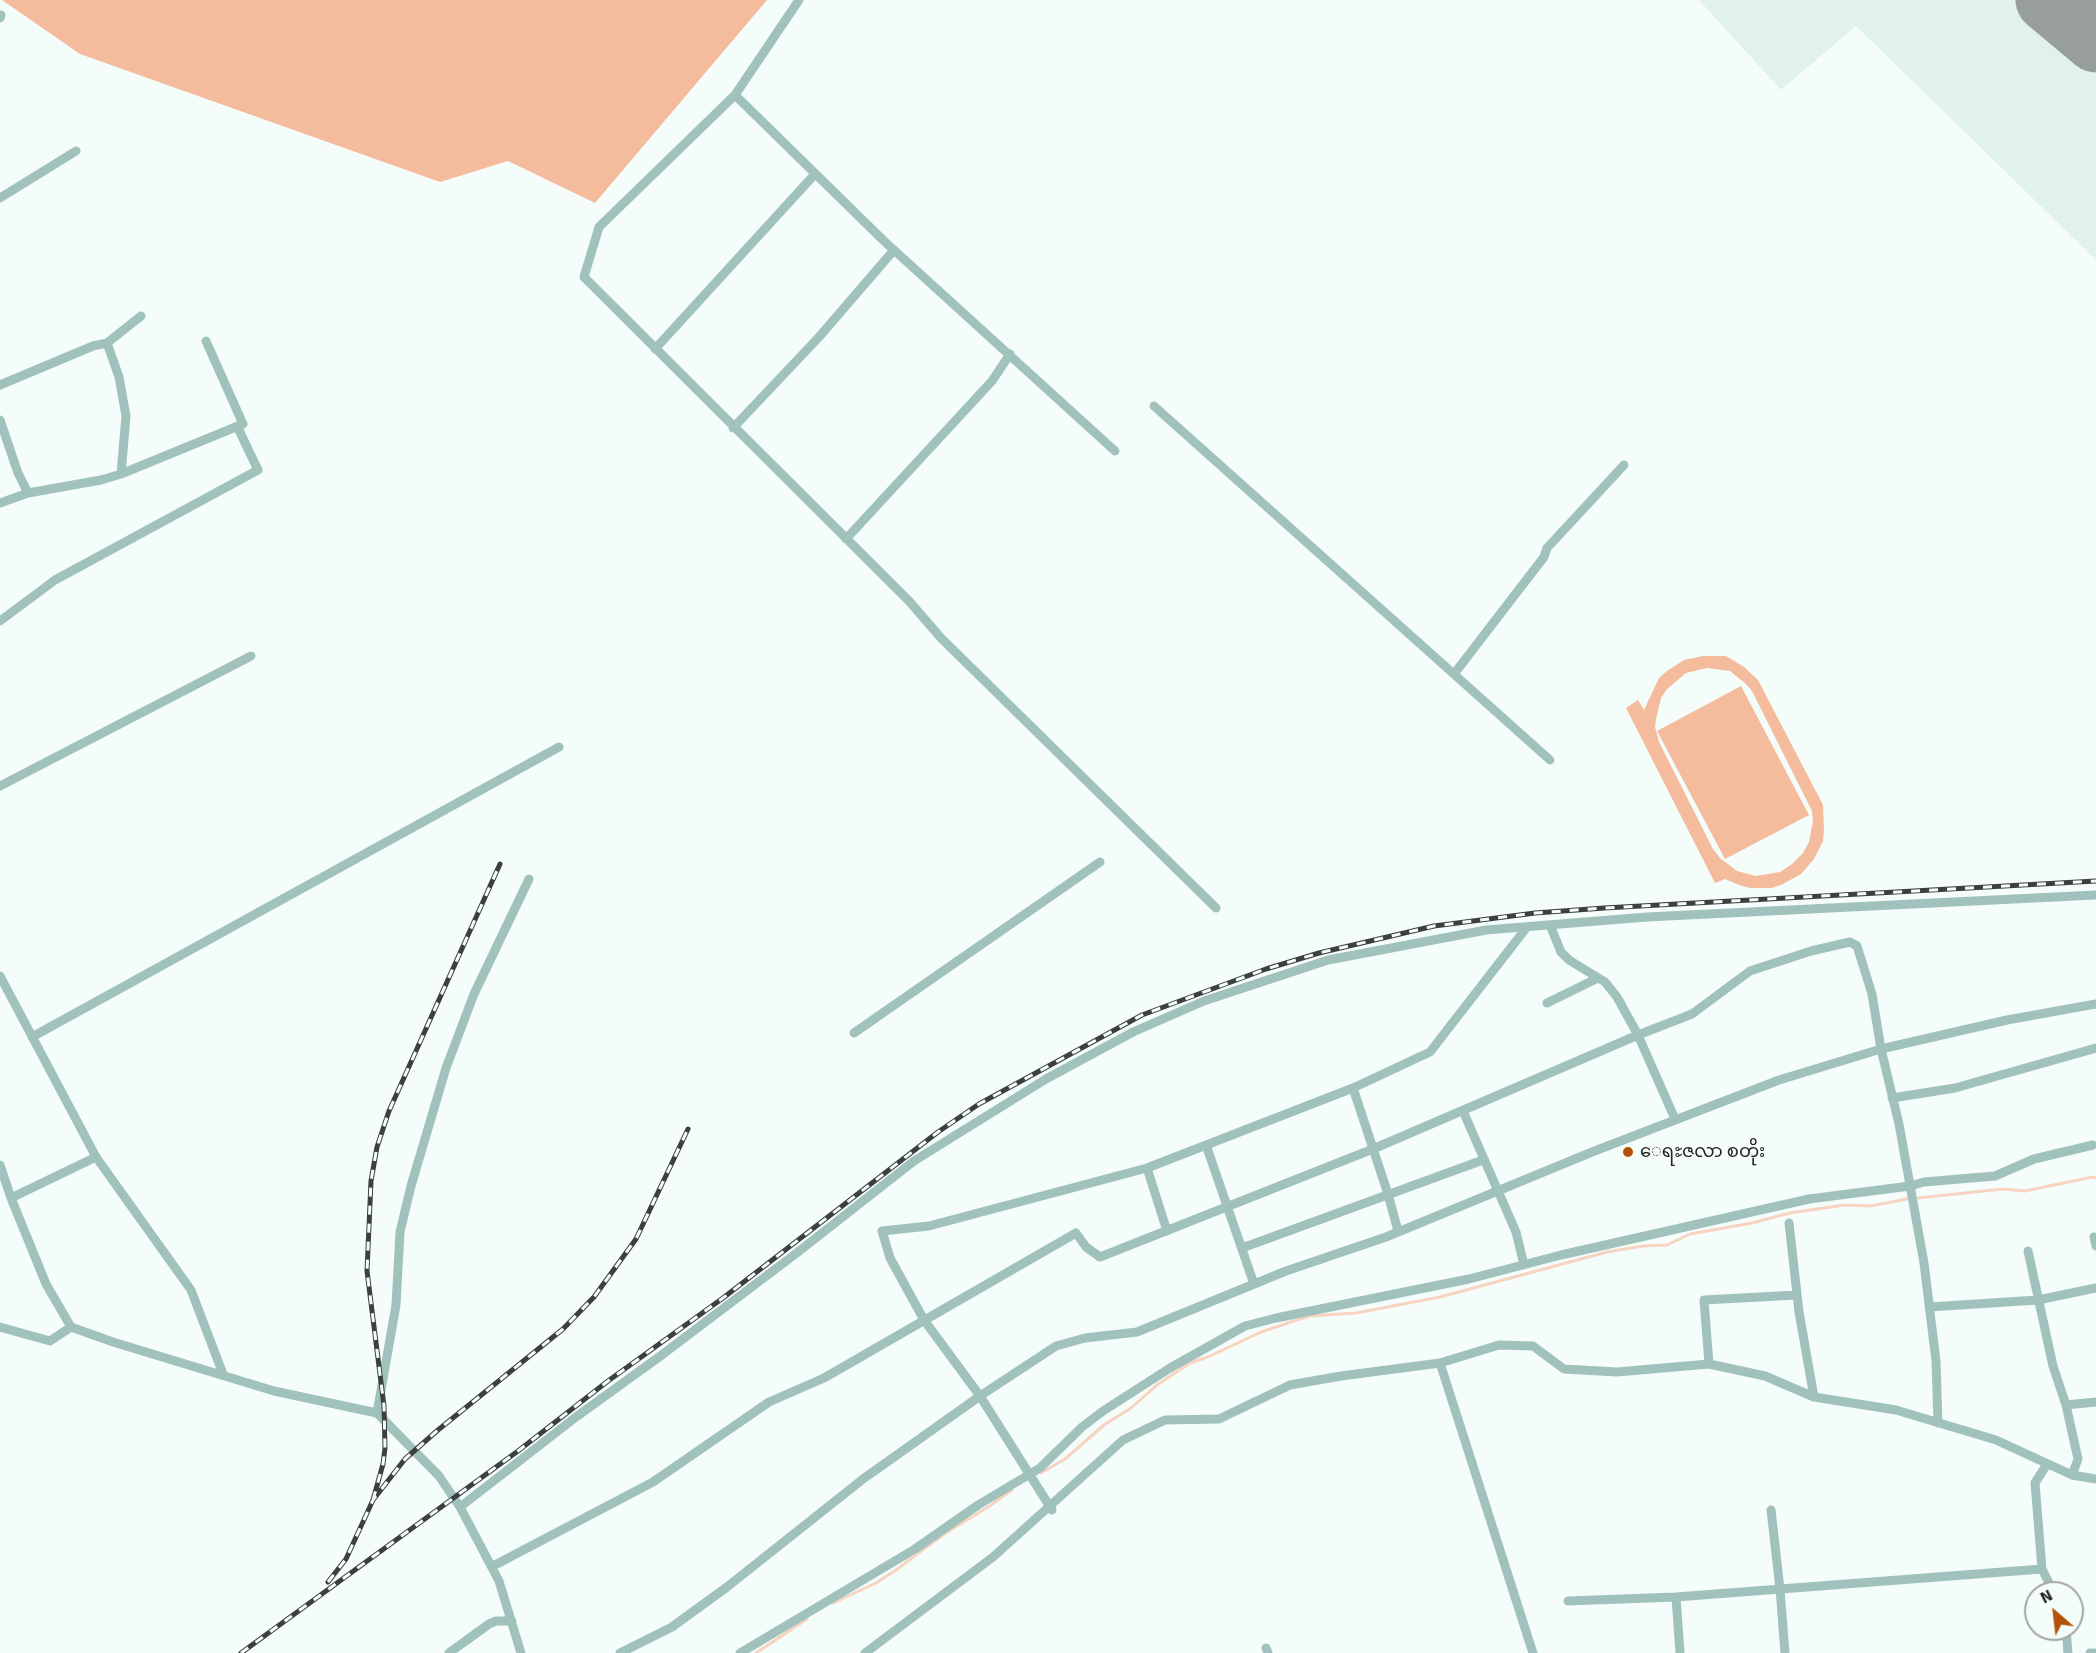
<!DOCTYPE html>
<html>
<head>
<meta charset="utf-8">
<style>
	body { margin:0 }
	#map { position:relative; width:2096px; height:1653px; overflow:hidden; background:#f5fdfb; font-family:Signika,sans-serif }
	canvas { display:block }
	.north { position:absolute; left:2024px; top:1581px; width:60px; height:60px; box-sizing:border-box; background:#f5fdfb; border:2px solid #a0a6a5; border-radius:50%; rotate:332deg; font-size:16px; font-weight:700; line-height:24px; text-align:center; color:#212423 }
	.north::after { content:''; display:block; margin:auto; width:21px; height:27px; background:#b35308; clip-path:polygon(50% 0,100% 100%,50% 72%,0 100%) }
</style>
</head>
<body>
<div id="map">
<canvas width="2096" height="1653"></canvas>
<div class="north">N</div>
</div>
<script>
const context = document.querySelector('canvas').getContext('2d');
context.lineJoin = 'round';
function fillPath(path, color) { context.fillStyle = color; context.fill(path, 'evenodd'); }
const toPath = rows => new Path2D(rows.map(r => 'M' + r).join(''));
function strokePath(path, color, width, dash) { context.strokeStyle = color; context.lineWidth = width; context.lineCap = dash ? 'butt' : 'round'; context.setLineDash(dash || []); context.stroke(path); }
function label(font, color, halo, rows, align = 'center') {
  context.font = font + ' Signika,"Noto Sans Myanmar",sans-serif'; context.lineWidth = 4.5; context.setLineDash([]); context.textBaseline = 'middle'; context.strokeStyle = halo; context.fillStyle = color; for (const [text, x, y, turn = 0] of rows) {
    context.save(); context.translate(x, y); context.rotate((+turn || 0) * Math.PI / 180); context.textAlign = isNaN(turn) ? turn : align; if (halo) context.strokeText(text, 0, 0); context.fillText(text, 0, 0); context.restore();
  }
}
fillPath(toPath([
	[1699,0,2096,0,2096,260,1856,26,1781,90]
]), '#e0f1ee');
fillPath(toPath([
	[2,0,767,0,595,203,508,161,440,182,80,54],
	[1703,656,1726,656,1744,667,1758,680,1823,805,1824,831,1823,841,1814,859,1801,874,1781,885,1771,888,1750,888,1739,885,1725,879,1715,883,1626,708,1638,700,1644,710,1659,678,1667,671,1684,660],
	[1707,668,1730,671,1746,684,1752,691,1812,811,1813,821,1809,842,1803,853,1792,864,1780,872,1756,876,1737,871,1720,858,1713,849,1659,742,1655,727,1656,719,1661,698,1667,689,1686,673],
	[1741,686,1809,815,1725,859,1657,731]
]), '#f4bb9c');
strokePath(toPath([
	[1918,1198,2003,1189,2025,1191,2093,1177,2096,1178],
	[1041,1473,1065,1459,1104,1425,1131,1408,1157,1385,1190,1363,1210,1356,1261,1332,1309,1316,1356,1313,1440,1297,1607,1252,1643,1246,1667,1245,1690,1234,1752,1223,1790,1213,1844,1205,1871,1206,1907,1199],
	[833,1603,876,1583,896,1570,944,1534,988,1507,1012,1490],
	[756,1653,807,1619]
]), '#f7d3c0', 3);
strokePath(toPath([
	[2047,0,2096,41]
]), '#989e9d', 63);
strokePath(toPath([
	[799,0,735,95,599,227,584,277,909,601,941,638,1216,908],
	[0,18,1,15],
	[735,95,884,241,1115,451],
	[0,198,76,151],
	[107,343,119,377,126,416,121,474],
	[655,349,815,174],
	[0,385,93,346,107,343,141,316],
	[1154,406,1550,760],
	[0,420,18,473,28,493],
	[733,428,819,337,894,250],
	[0,503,28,493,101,480,121,474,243,424,206,341],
	[846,539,992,381,1010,354],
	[0,621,55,580,258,470,237,426],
	[1454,674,1544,557,1547,548,1624,465],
	[0,786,251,656],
	[1550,925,1561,952,1569,960,1605,982,1617,997,1638,1035,1675,1119],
	[0,976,96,1157,191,1290,223,1374],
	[1547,1003,1598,978],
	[854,1033,1100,862],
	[32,1037,559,747],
	[1353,1088,1388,1194,1398,1231],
	[1892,1098,1955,1088,2096,1048],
	[1463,1111,1516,1232,1524,1265],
	[1206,1145,1254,1284],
	[0,1165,11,1198,46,1284,71,1327,113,1342,274,1391,377,1413,439,1476,460,1507,499,1581,521,1653],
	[1147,1168,1167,1231],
	[11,1198,96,1157],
	[1789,1223,1799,1312,1814,1397],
	[2094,1237,2096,1246],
	[1242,1248,1483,1160],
	[2028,1251,2053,1366,2066,1405],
	[1929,1307,2038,1300,2096,1288],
	[0,1327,50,1341,71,1327],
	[1440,1363,1533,1653],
	[1709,1364,1704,1300,1797,1295],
	[377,1413,396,1305,400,1232,411,1186,446,1068,474,994,529,879],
	[2047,1464,2035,1483,2042,1569,2054,1593],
	[2072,1475,2078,1459,2066,1405,2096,1402],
	[460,1507,576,1417,659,1357,798,1252,914,1161,1046,1079,1133,1032,1204,1001,1328,960,1486,930,1647,917,2096,895],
	[1052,1510,980,1396,924,1320,890,1258,882,1231,929,1226,1147,1168,1353,1088,1430,1052,1527,927],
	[1771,1510,1780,1589,1785,1653],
	[493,1566,653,1482,769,1402,824,1378,1076,1233,1086,1247,1100,1257,1373,1149,1638,1035,1692,1014,1750,971,1811,951,1850,942,1857,946,1872,994,1881,1049,1899,1124,1924,1263,1936,1361,1938,1423],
	[1676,1597,1680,1653],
	[1568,1601,1676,1597,2042,1569],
	[2066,1629,2068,1653],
	[1266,1648,1268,1653],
	[449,1653,489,1624,496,1621,512,1621],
	[620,1653,672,1627,727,1587,863,1479,980,1396,1056,1346,1085,1338,1137,1332,1286,1271,1386,1237,1592,1152,1779,1080,1881,1049,2007,1020,2096,1004],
	[740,1653,915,1549,978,1505,1040,1468,1082,1427,1103,1411,1170,1368,1245,1326,1276,1318,1469,1279,1561,1255,1809,1199,1910,1186,1924,1182,1995,1176,2034,1159,2093,1145],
	[865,1653,993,1557,1123,1440,1165,1420,1219,1419,1290,1385,1341,1376,1440,1363,1499,1345,1533,1346,1564,1369,1617,1372,1709,1364,1765,1376,1814,1397,1896,1410,1996,1440,2072,1475,2096,1479],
	[2090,1653,2096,1653]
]), '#a1c2bc', 9);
const rail = toPath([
	[373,1500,383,1464,385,1448,384,1406,367,1271,371,1181,377,1147,389,1111,500,864],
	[328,1582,346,1559,373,1500,405,1459,438,1430,563,1329,594,1297,636,1239,688,1129],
	[241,1653,518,1451,608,1381,723,1298,938,1132,979,1104,1142,1015,1266,969,1319,953,1434,926,1535,913,1604,908,2096,881]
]);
strokePath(rail, '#3c403f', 5);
strokePath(rail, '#f5fdfb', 3, [9]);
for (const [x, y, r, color] of [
	[1628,1152,6,"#b35308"]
]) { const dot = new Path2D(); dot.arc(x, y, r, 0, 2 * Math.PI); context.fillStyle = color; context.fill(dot); strokePath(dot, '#f5fdfb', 2); }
label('18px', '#212423', '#f5fdfb', [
	["ေရႊဇလာ စတိုး",1640,1152]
], 'left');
</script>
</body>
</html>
